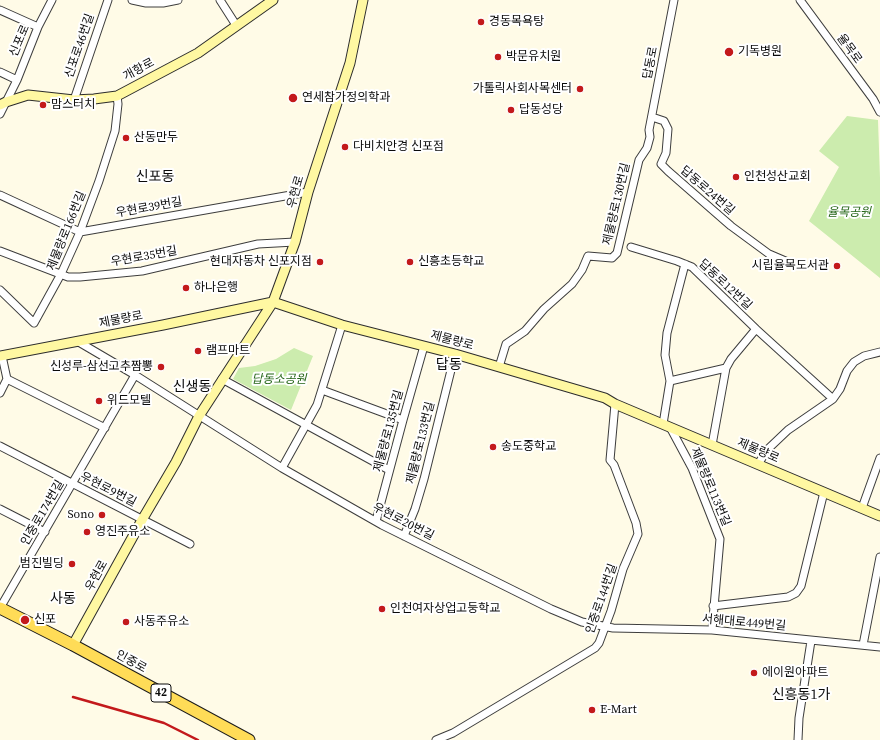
<!DOCTYPE html>
<html>
<head>
<meta charset="utf-8">
<style>
	body { margin:0 }
	canvas { display:block; background:#fffbe7 }
</style>
</head>
<body>
<canvas width="880" height="740"></canvas>
<script>
const context = document.querySelector('canvas').getContext('2d');
context.lineJoin = 'round';
function fillPath(path, color) { context.fillStyle = color; context.fill(path, 'evenodd'); }
const toPath = rows => new Path2D(rows.map(r => 'M' + r).join(''));
function strokePath(path, color, width, dash) { context.strokeStyle = color; context.lineWidth = width; context.lineCap = dash ? 'butt' : 'round'; context.setLineDash(dash || []); context.stroke(path); }
function label(font, color, halo, rows, align = 'center') {
  context.font = font + ' "Source Serif 4","Noto Sans KR",serif'; context.lineWidth = 4; context.setLineDash([]); context.textBaseline = 'middle'; context.strokeStyle = halo; context.fillStyle = color; for (const [text, x, y, turn = 0] of rows) {
    context.save(); context.translate(x, y); context.rotate((+turn || 0) * Math.PI / 180); context.textAlign = isNaN(turn) ? turn : align; if (halo) context.strokeText(text, 0, 0); context.fillText(text, 0, 0); context.restore();
  }
}
fillPath(toPath([
	[847,116,878,120,880,178,880,278,809,221,839,167,819,151],
	[294,348,313,356,291,410,233,379,239,368,255,366,276,359]
]), '#ccecae');
const street = toPath([
	[132,0,146,3,163,3,178,0],
	[220,0,236,25],
	[800,0,873,99,880,112],
	[0,10,38,27],
	[0,72,17,80],
	[74,100,108,0],
	[0,114,17,80,38,27,52,0],
	[652,117,664,121,668,129,666,153,661,164,668,171,731,226,769,254,790,263],
	[0,195,80,232,308,192],
	[631,247,677,261,692,267,756,329,833,399],
	[0,251,68,277,80,277,142,271,258,244,295,242],
	[685,264,667,333,665,355,670,381,726,368],
	[0,290,34,323,61,274,80,232,99,181,115,131,118,104,117,96],
	[77,341,135,375,282,468,382,525,551,609,582,622,613,628,712,630,880,647],
	[499,367,506,344,525,331,544,309,572,284,582,270,588,256,612,258,617,253,639,160,647,148,650,137,649,130,674,0],
	[7,379,105,428],
	[222,379,389,470],
	[322,390,403,420],
	[0,393,7,379,2,356],
	[663,424,670,381],
	[670,427,692,468,720,539,712,630],
	[712,445,726,368,731,359,756,329],
	[0,446,190,544],
	[758,464,768,449,788,430,833,399,840,389,847,371,854,362,864,356,880,352],
	[282,468,317,405,342,325],
	[862,508,880,458],
	[0,509,45,532],
	[376,521,403,420,424,346],
	[404,536,415,509,424,479,455,354],
	[713,606,788,597,796,593,801,586,824,492],
	[0,608,135,375],
	[863,645,880,557],
	[436,740,453,733,595,648,599,643,611,611,623,569,638,534,636,523,614,465,610,460,615,404],
	[798,740,799,718,811,641]
]);
const secondary = toPath([
	[0,105,6,102,28,95,74,100,94,99,117,96,198,53,273,0],
	[0,356,163,325,273,302,342,325,455,354,605,398,615,404,880,516],
	[73,645,142,520,176,462,199,416,273,302,295,242,308,192,350,63,363,0]
]);
const primary = toPath([
	[0,608,73,645,249,740]
]);
strokePath(street, '#3d3d3d', 9);
strokePath(secondary, '#2c2c2c', 11);
strokePath(primary, '#1b1b1b', 13);
strokePath(street, '#fff', 7);
strokePath(secondary, '#fff8a2', 9);
strokePath(primary, '#ffdc57', 11);
strokePath(toPath([
	[73,697,164,723,198,740]
]), '#c3191b', 2.5);
for (const [x, y, r, color] of [
	[481,22,4,"#c3191b"],
	[729,52,5,"#c3191b"],
	[498,57,4,"#c3191b"],
	[580,89,4,"#c3191b"],
	[293,98,5,"#c3191b"],
	[43,105,4,"#c3191b"],
	[511,110,4,"#c3191b"],
	[126,138,4,"#c3191b"],
	[345,147,4,"#c3191b"],
	[736,177,4,"#c3191b"],
	[320,262,4,"#c3191b"],
	[410,262,4,"#c3191b"],
	[837,266,4,"#c3191b"],
	[186,288,4,"#c3191b"],
	[198,351,4,"#c3191b"],
	[161,367,4,"#c3191b"],
	[99,401,4,"#c3191b"],
	[493,447,4,"#c3191b"],
	[102,515,4,"#c3191b"],
	[87,532,4,"#c3191b"],
	[72,564,4,"#c3191b"],
	[382,609,4,"#c3191b"],
	[25,620,5,"#c3191b"],
	[126,622,4,"#c3191b"],
	[754,673,4,"#c3191b"],
	[592,710,4,"#c3191b"]
]) { const dot = new Path2D(); dot.arc(x, y, r, 0, 2 * Math.PI); context.fillStyle = color; context.fill(dot); strokePath(dot, '#fff', 1.5); }
for (const [x, y, w] of [
	[161,693,20]
]) { const box = new Path2D(); box.roundRect(x - w / 2, y - 9, w, 18, 3); context.fillStyle = '#fff'; context.fill(box); strokePath(box, '#0a0a0a', 1); }
label('bold 11px', '#0a0a0a', null, [
	["42",161,693]
]);
label('12px', '#0a0a0a', '#fff', [
	["경동목욕탕",489,22],
	["기독병원",738,52],
	["박문유치원",506,57],
	["가톨릭사회사목센터",572,89,"right"],
	["연세참가정의학과",302,98],
	["맘스터치",51,105],
	["답동성당",519,110],
	["산동만두",134,138],
	["다비치안경 신포점",353,147],
	["인천성산교회",744,177],
	["현대자동차 신포지점",312,262,"right"],
	["신흥초등학교",418,262],
	["시립율목도서관",829,266,"right"],
	["하나은행",194,288],
	["램프마트",206,351],
	["신성루-삼선고추짬뽕",153,367,"right"],
	["위드모텔",107,401],
	["송도중학교",501,447],
	["Sono",94,515,"right"],
	["영진주유소",95,532],
	["범진빌딩",64,564,"right"],
	["인천여자상업고둥학교",390,609],
	["신포",34,620],
	["사동주유소",134,622],
	["에이원아파트",762,673],
	["E-Mart",600,710]
], 'left');
label('12px', '#0a0a0a', '#fff', [
	["신포로",20,41,-67],
	["신포로46번길",80,46,-71],
	["율목로",849,49,54],
	["답동로",651,63,-79],
	["개항로",139,70,-28],
	["답동로24번길",707,191,41],
	["우현로",296,192,-74],
	["제물량로130번길",617,204,-77],
	["우현로39번길",149,208,-10],
	["제물량로166번길",67,231,-68],
	["우현로35번길",144,257,-10],
	["답동로12번길",725,285,43],
	["제물량로",121,320,-11],
	["제물량로",452,341,15],
	["제물량로135번길",389,431,-75],
	["제물량로133번길",421,443,-76],
	["제물량로",758,451,23],
	["제물량로113번길",710,487,67],
	["우현로9번길",108,490,27],
	["인중로174번길",43,513,-60],
	["우현로20번길",403,522,27],
	["우현로",97,576,-61],
	["인중로144번길",602,599,-71],
	["서해대로449번길",744,623,5],
	["인중로",131,662,29]
]);
label('italic 12px', '#246517', '#fff', [
	["율목공원",849,213],
	["답동소공원",279,380]
]);
label('14px', '#0a0a0a', '#fff', [
	["신포동",155,177],
	["답동",449,365],
	["신생동",192,387],
	["사동",63,599],
	["신흥동1가",801,695]
]);
</script>
</body>
</html>
